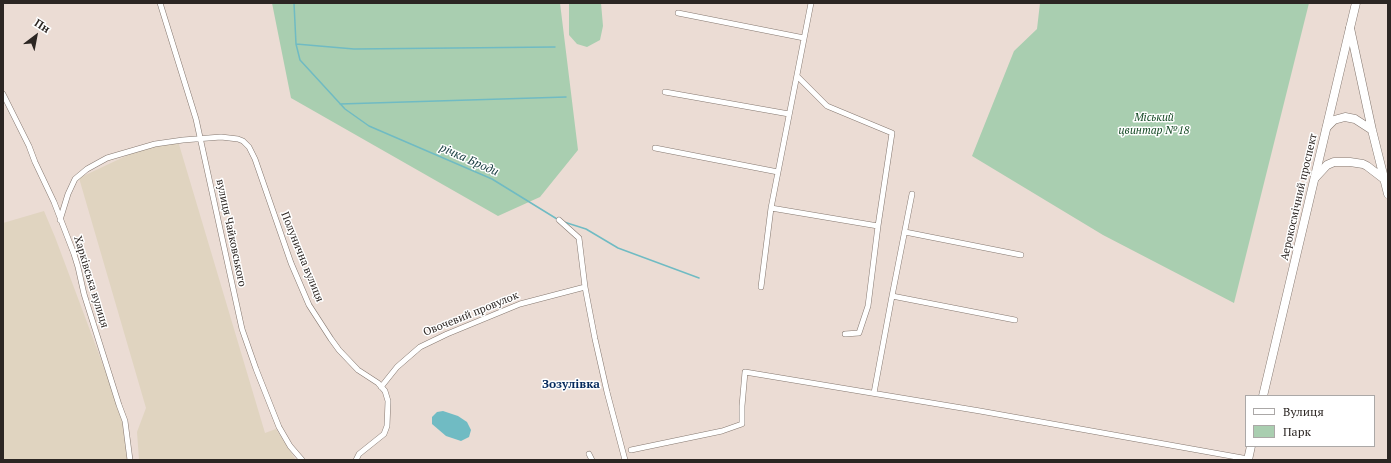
<!DOCTYPE html>
<html>
<head>
<meta charset="utf-8">
<style>
	body { margin:0 }
	#map { position:relative; width:1391px; height:463px; overflow:hidden; background:#ebdcd4; font-family:"PT Serif",serif }
	canvas { display:block }
	.frame { position:absolute; inset:0; border:4px solid #2c2623; pointer-events:none }
	.legend { position:absolute; left:1245px; top:395px; width:130px; height:52px; box-sizing:border-box; background:#fff; border:1px solid #aba8a7; margin:0; padding:5px 7px; list-style:none; font-size:12px; color:#2c2623 }
	.legend li { display:flex; align-items:center; gap:8px; height:20px }
	.legend b { width:20px; border:1px solid #aba8a7 }
	.north { position:absolute; left:16px; top:16px; width:40px; height:40px; -webkit-text-stroke:3px #fff; paint-order:stroke; rotate:32deg; font-size:11px; font-weight:700; line-height:16px; text-align:center; color:#2c2623 }
	.north::after { content:''; display:block; margin:auto; width:14px; height:18px; background:#2c2623; clip-path:polygon(50% 0,100% 100%,50% 72%,0 100%) }
</style>
</head>
<body>
<div id="map">
<canvas width="1391" height="463"></canvas>
<div class="frame"></div>
<ul class="legend">
<li><b style="height:5px;background:#fff"></b>Вулиця</li>
<li><b style="height:11px;background:#a9ceb0"></b>Парк</li>
</ul>
<div class="north">Пн</div>
</div>
<script>
const context = document.querySelector('canvas').getContext('2d');
context.lineJoin = 'round';
function fillPath(path, color) { context.fillStyle = color; context.fill(path, 'evenodd'); }
const toPath = rows => new Path2D(rows.map(r => 'M' + r).join(''));
function strokePath(path, color, width, dash) { context.strokeStyle = color; context.lineWidth = width; context.lineCap = dash ? 'butt' : 'round'; context.setLineDash(dash || []); context.stroke(path); }
function label(font, color, halo, rows, align = 'center') {
  context.font = font + ' "PT Serif",serif'; context.lineWidth = 3; context.setLineDash([]); context.textBaseline = 'middle'; context.strokeStyle = halo; context.fillStyle = color; for (const [text, x, y, turn = 0] of rows) {
    context.save(); context.translate(x, y); context.rotate((+turn || 0) * Math.PI / 180); context.textAlign = isNaN(turn) ? turn : align; if (halo) context.strokeText(text, 0, 0); context.fillText(text, 0, 0); context.restore();
  }
}
fillPath(toPath([
	[178,141,265,433,276,429,296,460,139,460,137,432,146,408,79,178,128,155,153,146],
	[44,211,55,237,124,421,128,460,3,460,3,223]
]), '#e0d4c0');
fillPath(toPath([
	[272,3,560,3,578,150,540,197,498,216,291,98],
	[569,3,601,3,603,26,600,40,587,47,577,44,569,35],
	[1040,3,1309,3,1234,303,1103,235,972,156,1014,51,1037,29]
]), '#a9ceb0');
fillPath(toPath([
	[443,411,458,416,467,422,471,430,469,437,461,441,446,436,432,424,432,417,437,412]
]), '#70bbc3');
strokePath(toPath([
	[294,3,296,44,300,60,345,109,369,126,492,179,557,219],
	[296,44,354,49,555,47],
	[340,104,566,97],
	[564,222,586,229,618,248,699,278]
]), '#70bbc3', 1.5);
const minor = toPath([
	[160,3,196,119,242,329,256,369,279,427,290,446,302,460],
	[678,13,804,38],
	[797,76,827,106,892,133,878,226],
	[665,92,789,114],
	[3,94,29,146,35,162,54,202,74,254,78,267,84,294,119,405,125,421,130,460],
	[655,148,778,172],
	[771,208,811,3],
	[60,220,68,194,75,179,87,169,107,158,155,144,183,140,221,137,238,139,243,141,249,147,255,159,291,263,309,305,331,339,339,350,358,370,378,383,385,391,388,401,387,426,384,434,359,454,356,460],
	[559,220,579,238,585,287,595,339,607,392,625,460],
	[905,232,1021,255],
	[761,287,771,208,878,226,868,306,859,333,845,334],
	[892,296,912,194],
	[381,387,397,367,420,347,447,334,520,304,585,287],
	[874,393,892,296,1015,320],
	[631,450,722,431,742,424,742,406,745,372,980,411,1248,459],
	[589,454,592,460]
]);
const primary = toPath([
	[1263,396,1350,28],
	[1248,460,1251,446]
]);
const trunk = toPath([
	[1356,3,1350,28,1372,130,1388,194],
	[1327,127,1334,120,1345,117,1355,119,1372,130],
	[1315,178,1327,165,1334,162,1350,162,1363,164,1367,166,1384,179]
]);
strokePath(minor, '#857870', 6);
strokePath(primary, '#857870', 9);
strokePath(trunk, '#857870', 9);
strokePath(minor, '#fff', 5);
strokePath(primary, '#fff', 8);
strokePath(trunk, '#fff', 8);
label('italic 11px', '#124722', '#fff', [
	["Міський",1154,118],
	["цвинтар №18",1154,131]
]);
label('11px', '#2c2623', '#fff', [
	["Аерокосмічний проспект",1299,197,-77],
	["вулиця Чайковського",231,233,78],
	["Полунична вулиця",302,257,68],
	["Харківська вулиця",91,282,73],
	["Овочевий провулок",471,314,-22]
]);
label('italic 12px', '#1d4145', '#fff', [
	["річка Броди",469,160,24]
]);
label('bold 12px', '#05295c', '#fff', [
	["Зозулівка",571,385]
]);
</script>
</body>
</html>
